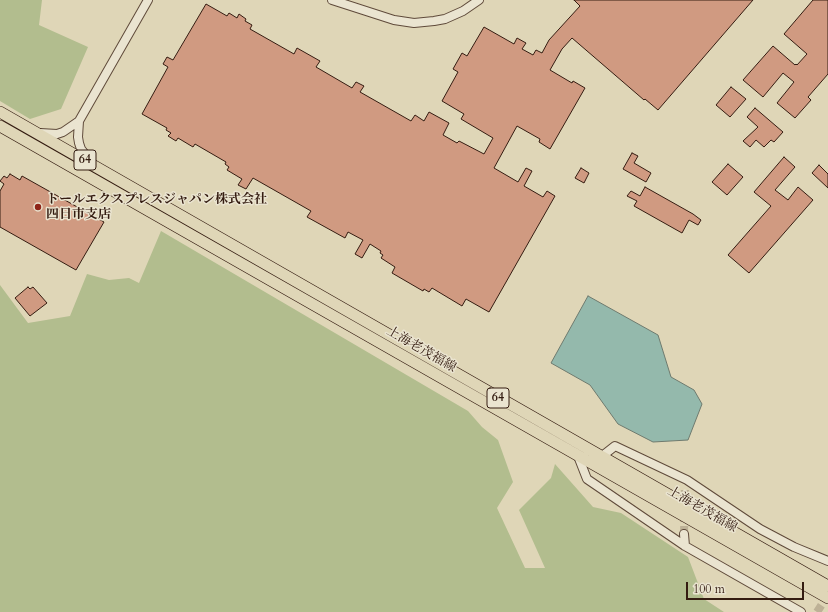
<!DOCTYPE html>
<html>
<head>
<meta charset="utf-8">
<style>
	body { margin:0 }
	#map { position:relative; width:828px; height:612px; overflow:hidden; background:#dfd6b7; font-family:Cardo,serif }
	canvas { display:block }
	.scale { position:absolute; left:686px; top:582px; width:118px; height:18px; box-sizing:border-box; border:2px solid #341c11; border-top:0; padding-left:5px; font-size:12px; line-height:14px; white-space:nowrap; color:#341c11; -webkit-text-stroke:3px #eae4d0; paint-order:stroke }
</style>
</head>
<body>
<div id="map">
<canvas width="828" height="612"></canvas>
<div class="scale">100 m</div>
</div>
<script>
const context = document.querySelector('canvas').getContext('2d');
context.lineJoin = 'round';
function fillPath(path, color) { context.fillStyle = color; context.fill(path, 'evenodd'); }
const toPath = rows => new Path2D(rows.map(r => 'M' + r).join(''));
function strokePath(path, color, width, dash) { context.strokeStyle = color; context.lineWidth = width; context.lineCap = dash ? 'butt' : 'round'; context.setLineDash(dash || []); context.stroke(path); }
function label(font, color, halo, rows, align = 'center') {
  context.font = font + ' Cardo,"Noto Serif JP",serif'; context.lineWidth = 3; context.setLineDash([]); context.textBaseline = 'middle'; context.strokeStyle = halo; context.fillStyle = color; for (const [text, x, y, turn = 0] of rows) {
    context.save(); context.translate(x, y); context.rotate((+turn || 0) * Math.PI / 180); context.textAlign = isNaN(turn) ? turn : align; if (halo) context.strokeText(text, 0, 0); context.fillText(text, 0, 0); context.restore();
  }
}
fillPath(toPath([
	[0,0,42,0,39,25,88,47,61,109,30,119,0,101],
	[161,231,468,411,482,427,498,440,513,482,497,508,525,568,545,568,519,510,551,478,555,464,593,507,621,513,688,557,704,599,724,612,0,612,0,285,28,323,70,316,87,274,109,280,129,278,139,283]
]), '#b2bd8e');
const water = toPath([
	[588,296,658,335,671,377,694,390,702,404,688,440,653,442,618,424,590,385,551,363,588,296]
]);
fillPath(water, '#94b9ac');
strokePath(water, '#6e7a6e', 1);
const building = toPath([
	[574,0,753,0,658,110,645,99,644,100,572,38,562,49,550,70,572,83,573,81,585,88,550,149,539,142,540,139,517,126,494,168,518,182,526,168,532,171,524,186,543,197,547,191,555,196,489,312,466,299,462,306,432,288,429,292,424,289,423,291,392,273,395,267,381,258,383,255,380,253,381,251,370,244,362,258,355,254,363,240,348,232,345,238,307,217,311,211,253,178,246,189,238,185,242,179,227,170,229,167,225,164,226,162,195,144,193,147,178,138,176,141,168,136,171,133,166,130,167,128,142,114,168,67,163,64,167,57,173,60,206,4,227,16,229,13,237,18,239,14,246,19,245,21,252,25,250,29,294,54,297,48,320,61,316,67,352,88,356,82,364,86,360,92,411,121,415,115,424,121,429,112,449,123,443,135,457,143,459,141,484,154,493,138,461,119,464,114,442,101,458,72,453,69,462,53,467,56,484,27,514,44,517,38,526,43,522,49,533,55,536,50,542,53,549,40,580,6,574,0],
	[813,0,828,0,828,74,808,97,811,100,795,118,777,103,794,82,783,73,763,97,743,80,773,46,795,65,796,64,797,65,807,54,784,34,813,0],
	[731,87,746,99,730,117,716,105,731,87],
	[755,108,783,132,774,142,771,140,764,147,756,140,750,147,743,141,758,127,747,117,755,108],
	[632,153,638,156,634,163,651,173,646,182,623,169,632,153],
	[784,157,795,167,775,190,788,200,798,187,813,200,749,273,728,255,771,206,754,192,784,157],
	[728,164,743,177,727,195,712,182,728,164],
	[819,165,828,174,828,188,812,173,819,165],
	[581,168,589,173,584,183,575,178,581,168],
	[10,174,20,180,22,176,104,222,76,270,0,227,0,191,4,184,0,181,4,176,7,178,10,174],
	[645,187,693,214,701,220,698,225,689,220,682,233,634,206,637,201,627,196,631,191,640,196,645,187],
	[28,287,30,289,33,287,47,303,30,316,15,298,28,287]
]);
fillPath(building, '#d09a81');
strokePath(building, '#341c11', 1);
strokePath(toPath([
	[684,534,685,487],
	[817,612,828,595]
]), '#bdb196', 8, [8, 4]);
const minor = toPath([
	[332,0,394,20,414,23,434,21,445,19,463,11,479,0],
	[40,133,57,134,63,132,79,121],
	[92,163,81,149,79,143,78,137,79,121,148,0],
	[578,456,587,479,685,546,801,612],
	[601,457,615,446,687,480,760,529,794,547,828,561],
	[684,534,685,546]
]);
const major = toPath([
	[0,112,828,586],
	[0,126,828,598]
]);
strokePath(minor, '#5f4a3a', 10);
strokePath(major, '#341c11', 12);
strokePath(minor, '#eae4d0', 8);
strokePath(major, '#dfd6b7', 11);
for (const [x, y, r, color] of [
	[38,207,4,"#8f2418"]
]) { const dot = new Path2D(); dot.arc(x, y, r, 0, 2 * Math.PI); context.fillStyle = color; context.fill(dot); strokePath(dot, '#eae4d0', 1.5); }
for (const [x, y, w] of [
	[85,160,22],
	[498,398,22]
]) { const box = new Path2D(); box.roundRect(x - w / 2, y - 10, w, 20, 3); context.fillStyle = '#eae4d0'; context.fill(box); strokePath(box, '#341c11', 1); }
label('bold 12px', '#341c11', null, [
	["64",85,160],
	["64",498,398]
]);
label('bold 13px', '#341c11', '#eae4d0', [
	["トールエクスプレスジャパン株式会社",46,200],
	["四日市支店",46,215]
], 'left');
label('13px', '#341c11', '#eae4d0', [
	["上海老茂福線",421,350,30],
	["上海老茂福線",702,510,30]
]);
</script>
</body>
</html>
